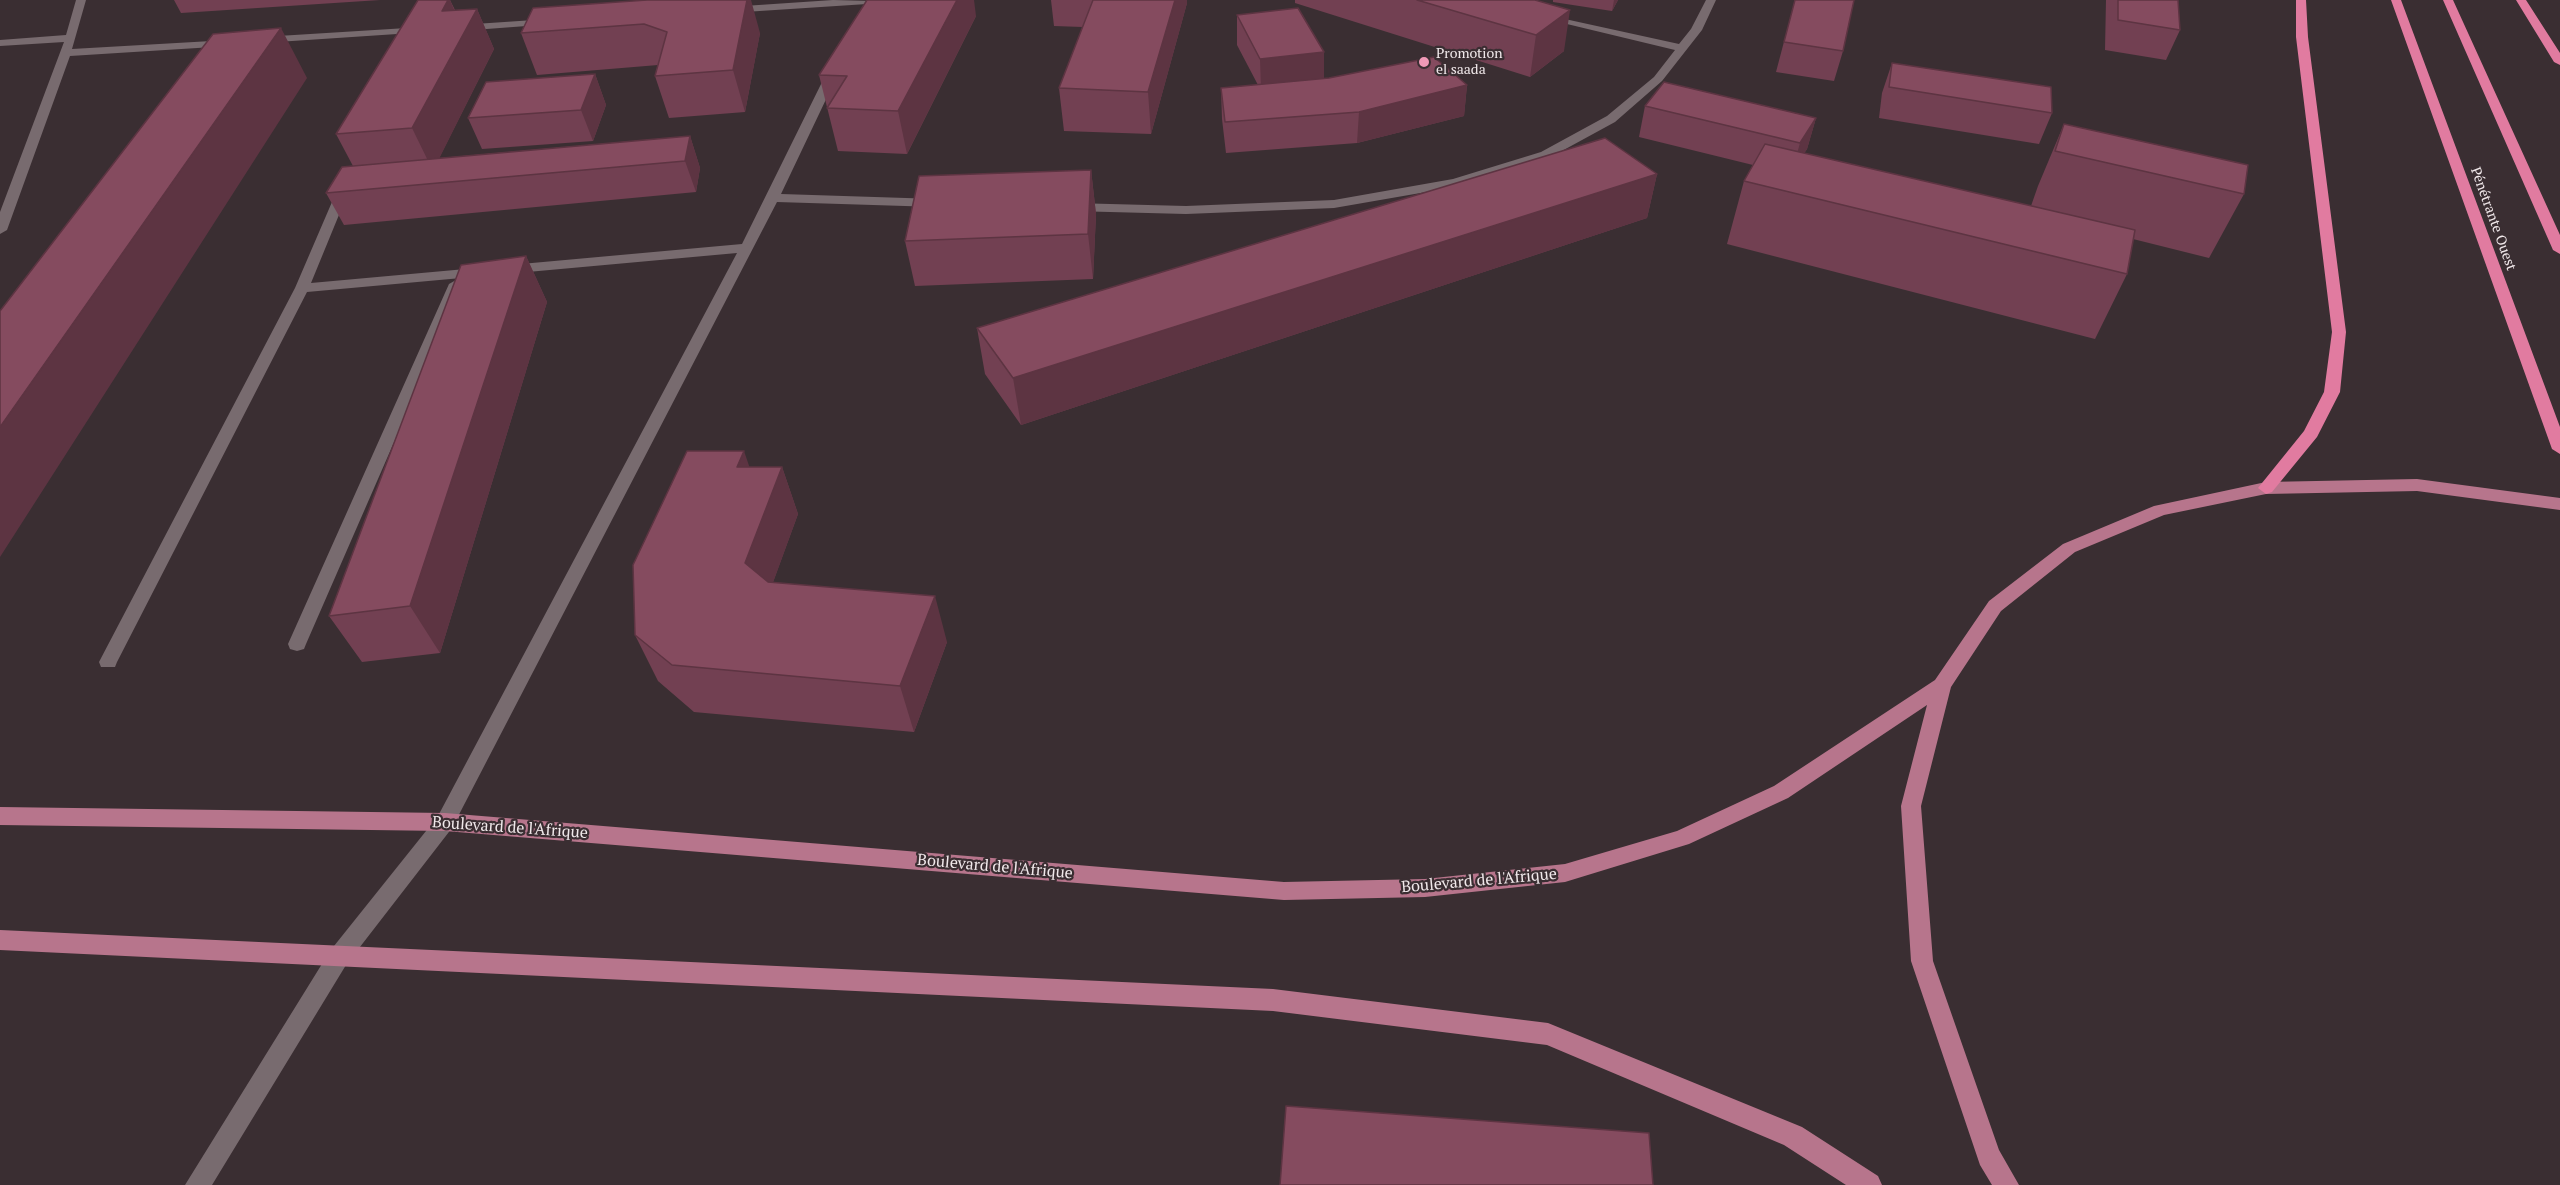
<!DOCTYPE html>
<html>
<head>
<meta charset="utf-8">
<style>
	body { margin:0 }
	canvas { display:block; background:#3a2e32 }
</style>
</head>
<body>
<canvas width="2560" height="1185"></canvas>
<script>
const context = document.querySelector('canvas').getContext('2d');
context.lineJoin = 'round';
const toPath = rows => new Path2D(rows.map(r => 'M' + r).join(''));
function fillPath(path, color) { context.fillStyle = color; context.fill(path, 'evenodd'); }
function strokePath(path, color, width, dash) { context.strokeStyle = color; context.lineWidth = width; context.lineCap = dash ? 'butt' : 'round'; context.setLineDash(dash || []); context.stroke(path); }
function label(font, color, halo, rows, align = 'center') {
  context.font = font + ' "PT Serif",serif'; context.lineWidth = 4.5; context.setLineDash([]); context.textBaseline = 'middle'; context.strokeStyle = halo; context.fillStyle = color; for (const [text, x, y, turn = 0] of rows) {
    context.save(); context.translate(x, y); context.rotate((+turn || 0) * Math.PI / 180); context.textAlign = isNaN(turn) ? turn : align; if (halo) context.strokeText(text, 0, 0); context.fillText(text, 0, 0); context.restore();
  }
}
fillPath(toPath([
	[76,0,86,0,72,49,229,40,235,43,229,46,70,56,7,230,0,234,0,212,64,42,0,46,0,40,66,35,76,0],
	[833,0,872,1,867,4,729,13,724,10,729,7,833,0],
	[1706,0,1716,0,1702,30,1662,81,1615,122,1549,158,1455,187,1334,208,1186,214,1072,211,1065,207,1072,203,1186,206,1334,200,1453,179,1541,152,1607,116,1654,77,1675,50,1542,18,1542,14,1679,44,1691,29,1706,0],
	[549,19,554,22,553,24,460,31,455,28,460,25,549,19],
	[423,27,429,30,427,32,262,43,256,40,262,37,423,27],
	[833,69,839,72,781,194,937,199,944,203,937,207,777,202,452,828,346,965,212,1185,185,1185,330,951,438,816,737,253,307,292,117,662,115,667,101,667,99,662,295,288,338,188,344,184,350,188,311,283,742,244,827,72,833,69],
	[456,280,463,284,306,644,304,649,297,651,290,649,288,644,449,284,456,280]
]), '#786b6f');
fillPath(toPath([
	[2417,479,2560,498,2560,510,2417,491,2266,494,2164,515,2075,552,2001,611,1951,687,1921,806,1933,961,1999,1150,2019,1185,1992,1185,1980,1165,1911,961,1901,806,1927,705,1788,798,1689,844,1565,882,1425,897,1284,900,445,831,0,825,0,807,445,813,1284,882,1425,879,1565,864,1677,831,1774,786,1935,680,1989,601,2063,544,2154,506,2266,482,2417,479],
	[0,930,1273,989,1548,1023,1802,1127,1878,1176,1882,1185,1846,1185,1784,1145,1547,1045,1273,1011,0,950,0,930]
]), '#b7758c');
fillPath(toPath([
	[2296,0,2306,0,2308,37,2346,332,2340,392,2317,437,2272,492,2266,494,2258,488,2304,431,2324,392,2332,332,2296,37,2296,0],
	[2391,0,2401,0,2560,427,2560,454,2552,449,2391,0],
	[2443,0,2453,0,2560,235,2560,254,2553,250,2443,0],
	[2516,0,2526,0,2560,53,2560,65,2554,62,2516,0]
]), '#e17ba0');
fillPath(toPath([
	[174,0,380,0,181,13],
	[424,0,450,0,455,10,477,9,494,49,439,158,690,136,700,168,696,192,344,225,326,193,353,166,336,134],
	[1051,0,1187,0,1187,3,1151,134,1064,131,1059,88,1083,27,1054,26],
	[1295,0,1535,0,1564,51,1530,77,1295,3],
	[1553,0,1618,0,1612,11,1553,2],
	[1795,0,1843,51,1834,81,1776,72],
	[2106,0,2178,0,2180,30,2166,60,2105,50],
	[533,8,760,33,745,112,669,118,655,76,658,65,537,75,521,33],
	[1237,15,1324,52,1324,79,1467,85,1464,116,1357,143,1226,153,1222,119,1221,88,1258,85,1237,45],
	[976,16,907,154,838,151,819,75],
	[1892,63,2052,113,2039,144,1879,118,1882,93],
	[595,74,606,105,593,141,482,149,468,118],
	[1645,106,1816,118,1807,149,1804,153,2031,206,2038,186,2064,124,2244,194,2209,258,2133,239,2127,274,2095,339,1727,244,1744,181,1753,165,1639,137],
	[1091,170,1096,214,1093,279,915,286,905,241],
	[1657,174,1647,218,1021,425,985,374,977,328],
	[526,256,547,302,440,653,362,662,329,616],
	[749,467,782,467,798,514,773,582,947,642,914,732,694,712,658,681,635,635]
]), '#724052');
fillPath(toPath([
	[448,0,450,0,464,33,477,9,494,49,433,171,412,128,442,11],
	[747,0,751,0,760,33,745,112,733,70],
	[957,0,974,0,976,16,907,154,898,111],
	[1175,0,1187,0,1187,3,1151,134,1148,92],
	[1614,0,1618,0,1612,11],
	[1570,10,1564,51,1530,77,1536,35],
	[281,28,307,78,0,557,0,427],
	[1324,52,1324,82,1261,89,1260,59],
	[595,74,606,105,593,141,581,110],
	[1467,85,1464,116,1357,143,1359,112],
	[1816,118,1807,149,1791,175,1800,143],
	[690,136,700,168,696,192,685,161],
	[1091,170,1096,214,1093,279,1088,234],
	[1657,174,1647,218,1021,425,1013,378],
	[526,256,547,302,440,653,410,606],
	[744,451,760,498,737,467],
	[782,467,798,514,763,610,745,563],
	[935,596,947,642,914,732,900,686]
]), '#5d3442');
const building = toPath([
	[418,0,448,0,442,11,477,9,412,128,336,134,418,0],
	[647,0,747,0,733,70,655,76,667,32,644,24,521,33,533,8,647,0],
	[867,0,957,0,898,111,827,108,847,76,819,75,867,0],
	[1093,0,1175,0,1148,92,1059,88,1093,0],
	[1417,0,1535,0,1570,10,1536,35,1417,0],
	[1795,0,1854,0,1843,51,1784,42,1795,0],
	[2118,0,2178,0,2180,30,2118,20,2118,0],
	[1298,8,1324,52,1260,59,1237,15,1298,8],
	[281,28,0,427,0,311,213,34,281,28],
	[1434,57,1467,85,1359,112,1225,122,1221,88,1329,78,1434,57],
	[1892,63,2051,87,2052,113,1889,87,1892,63],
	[595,74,581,110,468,118,486,82,595,74],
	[1664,82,1816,118,1800,143,1645,106,1664,82],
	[2064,124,2248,165,2244,194,2055,151,2064,124],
	[690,136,685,161,326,193,342,167,690,136],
	[1605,138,1657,174,1013,378,977,328,1605,138],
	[1765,144,2135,230,2127,274,1744,181,1765,144],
	[1091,170,1088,234,905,241,919,176,1091,170],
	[526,256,410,606,329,616,461,265,526,256],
	[687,451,744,451,737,467,782,467,745,563,768,582,935,596,900,686,672,665,635,635,633,565,687,451],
	[1286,1106,1649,1133,1653,1185,1280,1185,1286,1106]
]);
fillPath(building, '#854b5f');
strokePath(building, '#5d3442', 1.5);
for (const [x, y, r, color] of [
	[1424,62,6,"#f09ab7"]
]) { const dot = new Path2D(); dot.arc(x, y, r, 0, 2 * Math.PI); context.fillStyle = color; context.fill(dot); strokePath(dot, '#3a2e32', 2); }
label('14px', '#f0e8ea', '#3a2e32', [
	["Promotion",1436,54],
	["el saada",1436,70]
], 'left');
label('14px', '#f0e8ea', '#3a2e32', [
	["Pénétrante Ouest",2493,219,70]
]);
label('16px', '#f0e8ea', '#3a2e32', [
	["Boulevard de l'Afrique",510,828,4],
	["Boulevard de l'Afrique",995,867,5],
	["Boulevard de l'Afrique",1479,881,-5]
]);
</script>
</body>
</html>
